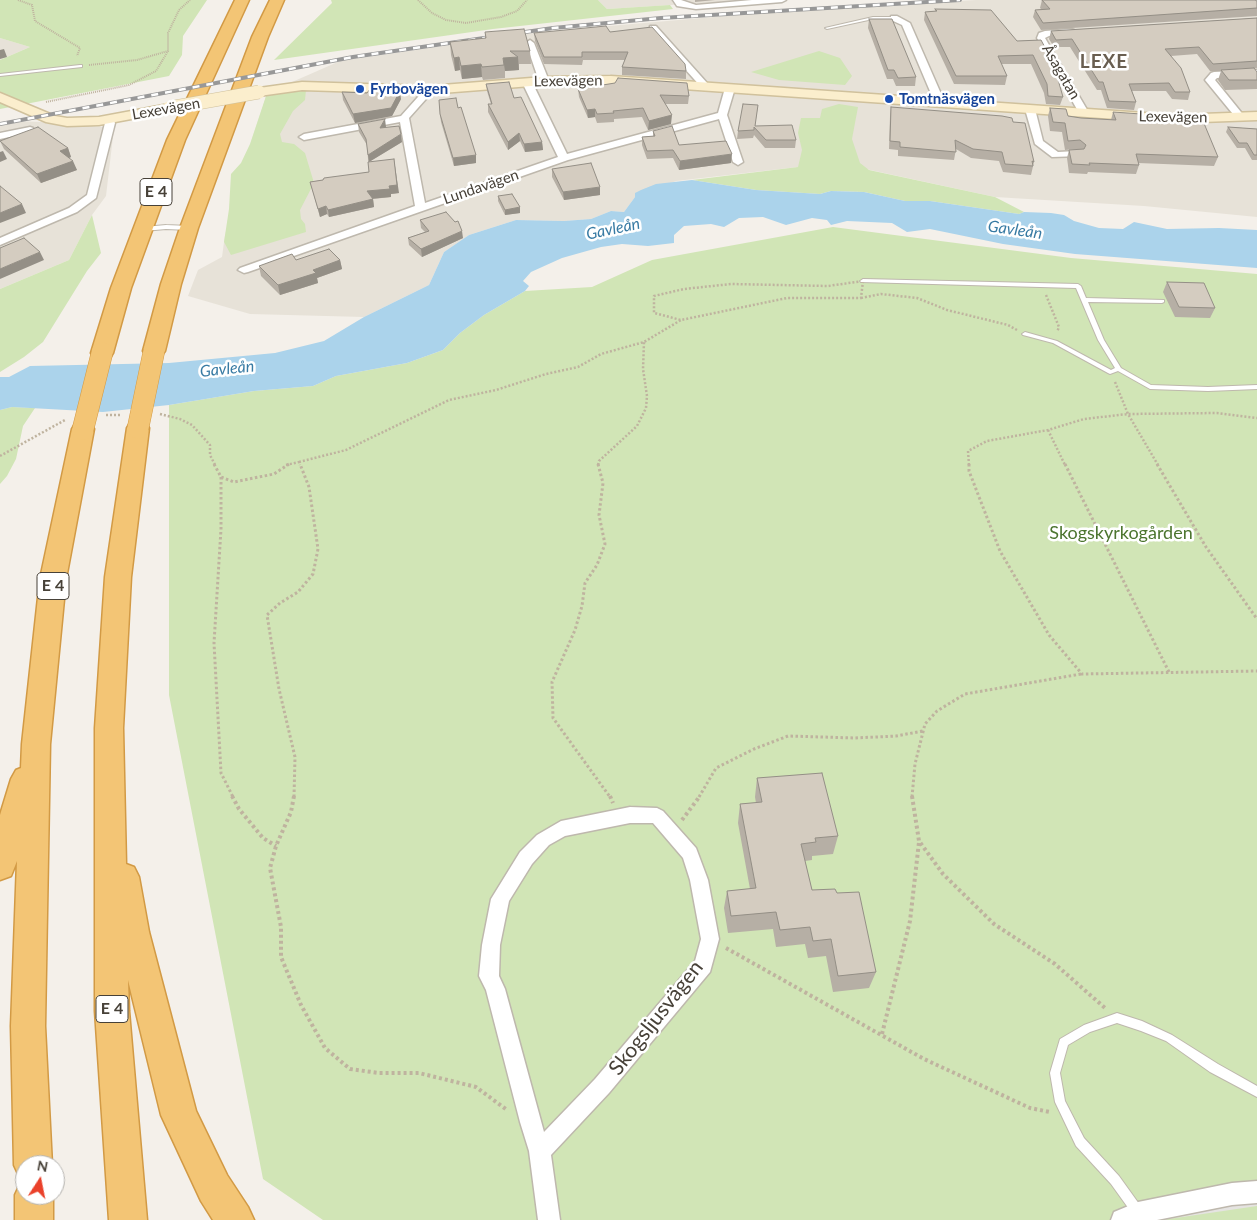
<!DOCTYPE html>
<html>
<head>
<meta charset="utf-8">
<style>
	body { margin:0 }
	#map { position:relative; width:1257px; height:1220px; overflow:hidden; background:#f4f0ea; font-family:Lato,sans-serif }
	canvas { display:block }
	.north { position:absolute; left:15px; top:1155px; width:50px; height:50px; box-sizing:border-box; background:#fff; border:1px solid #b5b3af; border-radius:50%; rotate:11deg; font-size:14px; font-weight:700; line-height:20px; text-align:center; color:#474138 }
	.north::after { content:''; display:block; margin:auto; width:18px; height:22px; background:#ea412a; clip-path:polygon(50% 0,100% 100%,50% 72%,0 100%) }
</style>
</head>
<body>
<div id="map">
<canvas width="1257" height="1220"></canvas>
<div class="north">N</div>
</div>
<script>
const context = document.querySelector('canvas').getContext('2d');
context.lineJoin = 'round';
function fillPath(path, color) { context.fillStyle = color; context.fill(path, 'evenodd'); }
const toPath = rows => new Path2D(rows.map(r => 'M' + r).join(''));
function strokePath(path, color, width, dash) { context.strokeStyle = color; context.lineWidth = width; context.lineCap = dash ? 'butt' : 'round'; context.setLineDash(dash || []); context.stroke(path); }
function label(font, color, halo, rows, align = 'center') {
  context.font = font + ' Lato,sans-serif'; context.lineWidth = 5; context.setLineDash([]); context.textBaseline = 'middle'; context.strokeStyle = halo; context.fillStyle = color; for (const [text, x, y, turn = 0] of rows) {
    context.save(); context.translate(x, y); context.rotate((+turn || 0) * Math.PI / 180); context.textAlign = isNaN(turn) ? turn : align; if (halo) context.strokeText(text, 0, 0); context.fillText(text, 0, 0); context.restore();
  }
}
fillPath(toPath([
	[598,0,752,0,607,9],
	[976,0,1257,0,1257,217,1144,206,995,197,861,168,798,167,676,181,635,197,624,212,611,211,591,219,564,221,516,220,469,235,444,252,429,285,364,317,250,314,188,296,198,270,222,257,225,235,267,93,340,61,540,32,771,12],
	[0,38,30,47,0,60],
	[11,121,43,122,114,128,106,196,92,215,69,260,0,289,0,123]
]), '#e7e2d8');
fillPath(toPath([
	[0,0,207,0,183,36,182,55,169,76,0,109,0,60,30,47,0,38],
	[331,0,598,0,607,9,670,5,673,9,493,29,274,60,332,3],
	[819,51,840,58,852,76,845,85,779,80,751,72],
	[289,90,306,90,305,100,293,111,280,134,282,142,294,144,305,153,314,183,300,210,301,219,305,224,306,232,231,255,224,242,229,209,231,174,241,163,250,144,267,93],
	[839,104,858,107,852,139,860,163,869,170,995,197,1024,212,1019,214,930,201,905,201,864,192,831,191,820,194,756,190,692,180,798,167,802,150,798,133,801,118,820,118,822,109],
	[92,215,101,253,87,271,43,342,24,357,0,372,0,289,69,260],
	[833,227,1071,258,1257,274,1257,1220,323,1220,263,1179,169,695,169,405,254,391,313,386,336,376,407,363,443,350,460,333,484,315,525,291,592,287,652,260],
	[12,407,35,408,23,426,16,459,7,476,0,484,0,410]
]), '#d1e5b6');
fillPath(toPath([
	[1257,1198,1257,1206,1162,1220,1122,1220]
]), '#e5e3e1');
fillPath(toPath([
	[692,180,756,190,820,194,831,191,864,192,905,201,930,201,1019,214,1024,212,1051,213,1064,215,1074,221,1099,228,1123,229,1134,222,1167,229,1219,228,1257,230,1257,268,1075,254,1003,244,930,229,907,232,892,223,847,221,831,225,827,220,812,218,786,225,763,217,739,218,724,227,711,224,684,226,674,235,674,243,648,246,622,244,601,247,562,258,531,272,523,281,529,286,525,291,484,315,460,333,443,350,407,363,336,376,313,386,254,391,169,405,103,412,12,407,0,410,0,377,9,377,30,366,169,363,275,353,324,341,364,317,429,285,444,252,469,235,516,220,564,221,591,219,611,211,624,212,635,197,635,193,641,190,656,184]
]), '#abd3eb');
const lane = toPath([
	[873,17,894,17,896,18,894,19,873,19,827,29,825,28,873,17],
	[80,65,82,65,82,67,0,76,0,74,80,65],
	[166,225,189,226,192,228,189,230,166,229,144,231,141,229,144,227,166,225],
	[863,279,1078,284,1081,286,1086,298,1164,300,1164,302,1162,303,1088,302,1104,340,1121,368,1151,385,1208,387,1257,385,1257,389,1208,391,1150,389,1118,371,1110,374,1108,373,1053,343,1023,335,1022,334,1025,332,1057,341,1111,370,1115,368,1098,340,1076,288,861,282,860,281,863,279],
	[1117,1013,1142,1021,1172,1035,1218,1064,1257,1086,1257,1097,1210,1072,1166,1041,1141,1031,1117,1023,1090,1032,1068,1045,1060,1073,1065,1101,1084,1138,1119,1176,1142,1208,1143,1212,1142,1216,1138,1217,1134,1216,1111,1184,1076,1146,1055,1102,1050,1073,1060,1039,1084,1025,1117,1013]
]);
const street = toPath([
	[673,0,681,0,696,5,752,0,786,0,782,2,696,9,677,6,673,0],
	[891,16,897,16,910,23,945,103,943,105,937,105,935,103,902,25,891,20,891,16],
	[650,26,656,26,708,84,708,88,702,88,650,30,650,26],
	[1071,29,1074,30,1074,34,1049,36,1045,38,1089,113,1084,116,1079,113,1037,38,1039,33,1045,31,1071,29],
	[530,40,534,43,549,81,547,83,544,84,539,81,526,43,530,40],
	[1257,70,1257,76,1217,78,1215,80,1245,117,1240,120,1237,119,1205,80,1211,73,1214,72,1257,70],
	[527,79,532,82,567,154,718,113,725,88,727,86,733,86,735,88,727,115,743,162,738,165,733,162,719,119,568,160,248,272,244,273,238,270,240,268,415,206,400,122,304,140,299,137,304,134,401,116,426,88,429,87,434,90,409,118,425,203,558,157,522,82,527,79],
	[1030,106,1035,109,1043,141,1058,152,1077,151,1082,154,1081,156,1052,157,1035,144,1025,109,1030,106],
	[109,116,112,117,115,123,96,198,77,212,0,245,0,238,69,208,87,195,105,123,104,119,109,116],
	[30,127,33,128,33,132,0,139,0,133,30,127],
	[630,807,657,808,663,811,696,848,708,880,719,939,710,972,609,1093,551,1155,560,1220,538,1220,529,1151,520,1122,486,990,479,976,482,945,491,899,520,852,537,835,561,821,630,807],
	[630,823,653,823,683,858,690,880,701,939,695,961,595,1079,544,1132,505,989,499,976,500,945,509,901,532,864,549,845,565,836,630,823],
	[1257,1181,1257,1203,1232,1205,1157,1220,1111,1220,1114,1212,1138,1202,1232,1183,1257,1181]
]);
const secondary = toPath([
	[611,76,1174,115,1257,112,1257,120,1174,123,611,84,544,85,429,94,302,90,259,96,252,92,259,88,302,82,429,86,544,77,611,76],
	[0,93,55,116,67,118,99,117,169,104,176,108,169,112,99,125,67,126,46,122,0,102,0,93]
]);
const highway = toPath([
	[235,0,249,0,185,140,131,288,113,353,110,358,102,359,94,358,91,353,111,288,167,140,235,0],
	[270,0,284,0,268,37,198,228,181,284,165,351,161,356,154,357,147,356,143,351,161,284,180,228,252,37,270,0],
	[138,421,146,423,149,428,131,577,123,728,126,864,134,867,139,877,149,932,196,1111,227,1175,248,1207,254,1220,213,1220,201,1201,161,1115,128,980,129,1011,147,1220,109,1220,95,1011,95,728,105,577,127,428,130,423,138,421],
	[83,422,91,424,94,429,66,579,50,744,45,1026,52,1165,25,1165,25,1195,53,1195,53,1220,15,1220,15,1195,21,1182,25,1180,20,1178,14,1165,11,1026,17,861,11,876,0,880,0,815,11,779,16,770,21,768,22,744,40,579,72,429,75,424,83,422]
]);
strokePath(lane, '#beb8ad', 2);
strokePath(street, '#beb8ad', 3);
strokePath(secondary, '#d0c19c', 3);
strokePath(highway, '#d29a45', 3);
strokePath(toPath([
	[18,0,32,5,35,21,80,48,77,56],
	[418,0,432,13,446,20,466,23,501,17,517,11,527,0],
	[89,65,137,60,168,51],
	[46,102,129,85,156,71,168,51,168,33,179,10,190,0]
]), '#bfb39f', 2, [1, 1]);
strokePath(toPath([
	[863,281,861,298,787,298,681,320,654,313,654,296,684,289,731,284,828,286,863,281],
	[1046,295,1059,327,1057,332],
	[861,298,881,294,917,298,947,310,1008,325,1017,330],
	[1115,382,1128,414,1158,465],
	[160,414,180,419,192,425,210,445,210,455,215,465],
	[106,415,122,415],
	[1048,430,1065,465],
	[0,456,65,420],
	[299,462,346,450,449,400,496,390,546,374,578,367,601,354,644,342,681,320],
	[286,465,299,462,300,465],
	[598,465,599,461,637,426,646,408,647,396,643,369,644,342],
	[969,465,968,451,987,441,1048,430,1084,419,1128,414,1217,413,1257,418]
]), '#bfb39f', 2.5, [2, 2]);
strokePath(toPath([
	[214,464,221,477,234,482,274,474,289,464],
	[598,464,603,483,599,515,605,544,597,565,585,583,582,606,575,630,552,682,553,718,610,797],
	[969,464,969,471,1000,551,1049,635,1082,674,1257,671],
	[1065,464,1169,672],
	[1157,464,1206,547,1257,619],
	[221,477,221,529,214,643,221,773,233,797],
	[294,797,295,757,279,689,267,615,280,603,298,592,313,574,318,549,309,487,300,464],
	[699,797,716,768,754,749,788,736,855,738,896,736,923,731],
	[912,797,915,764,925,724,937,711,965,694,1081,674]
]), '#bfb39f', 3, [2.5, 2.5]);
strokePath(toPath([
	[232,796,239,809,263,838,276,846],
	[294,796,291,812,276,846,270,868,281,927,281,957,301,1005,325,1048,350,1069,379,1073,419,1073,476,1087,507,1110],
	[610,796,613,803],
	[912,796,919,841,943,874,994,924,1055,964,1105,1008],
	[682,820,700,796],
	[726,948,924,1059,1030,1108,1050,1112],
	[882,1034,910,921,919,842]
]), '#bfb39f', 4, [3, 3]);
fillPath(lane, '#fff');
fillPath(street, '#fff');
fillPath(secondary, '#fbeecd');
fillPath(highway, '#f3c575');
const rail = toPath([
	[0,124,353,57,553,28,661,18,960,0]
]);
strokePath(rail, '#989898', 4);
strokePath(rail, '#fff', 2.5, [7]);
const secondaryBridge = toPath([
	[169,108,259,92]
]);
const highwayBridge = toPath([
	[138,428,154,351],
	[83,429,102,353]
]);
strokePath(secondaryBridge, '#d0c19c', 14, []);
strokePath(highwayBridge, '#d29a45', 22, []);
strokePath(secondaryBridge, '#fbeecd', 13);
strokePath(highwayBridge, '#f3c575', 21);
fillPath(toPath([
	[695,0,715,0,695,2],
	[1042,0,1257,1,1257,16,1041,30,1033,17,1035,10,1041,9,1040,8],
	[935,9,1017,41,1041,40,1063,97,1060,105,1046,104,1044,93,1031,64,1001,64,1007,76,1005,85,954,84,924,20,925,12,935,11],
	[1257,18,1257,68,1237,69,1257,72,1257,89,1225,90,1218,80,1221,71,1210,71,1197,54,1171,56,1190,92,1188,100,1172,99,1166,91,1132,91,1136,102,1134,110,1107,108,1101,90,1097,90,1070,47,1054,47,1049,39,1051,31],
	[869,19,916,77,915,86,896,86,893,79,887,79,868,28],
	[485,32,530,51,531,64,519,64,519,70,505,71,505,78,483,80,482,77,462,79,460,70,455,71,451,55,450,42,485,39],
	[610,32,686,71,686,79,622,75,622,67,625,60,583,60,582,65,544,64,535,41,534,33],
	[486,84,514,98,542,142,543,150,525,152,520,141,508,150,488,112,488,104,491,104,487,91],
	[578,89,689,96,688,104,665,104,671,124,648,130,642,117,614,119,614,122,597,123,595,117,588,118,579,97],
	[342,92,401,99,392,116,355,123,343,100],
	[758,105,755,126,796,140,795,148,765,148,754,135,753,138,737,139,738,131],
	[891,107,1013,122,1034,162,1031,175,1003,172,999,161,971,158,956,149,954,160,898,156,898,150,889,149,890,116],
	[458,108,476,155,476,163,454,166,441,122,440,114],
	[1050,108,1068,116,1081,118,1111,120,1113,112,1143,119,1218,157,1214,166,1138,163,1139,165,1136,174,1088,172,1087,174,1069,173,1067,158,1069,150,1077,149,1065,150,1062,132,1050,131,1048,116],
	[358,124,386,127,402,142,369,162,399,193,391,194,391,197,373,199,374,207,329,217,327,214,320,217,310,182,369,172,367,145,359,132],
	[1228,127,1257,129,1257,160,1252,160,1245,148,1237,148,1226,132],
	[653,131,679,145,731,163,679,170,673,158,647,159,642,145,642,137,653,136],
	[0,141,68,148,71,157,69,158,77,170,41,183,4,149],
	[552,169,600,195,564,200,552,177],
	[498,196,520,213,505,215,498,201],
	[420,220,463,238,422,257,409,245,408,238,425,232,421,228],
	[296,260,340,260,342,269,317,278,318,283,280,295,261,276,259,266],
	[1167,282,1215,308,1210,318,1175,317,1163,292],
	[757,778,838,836,833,854,812,856,812,860,805,861,812,890,837,893,876,972,869,988,833,992,826,956,808,958,805,944,776,947,773,929,728,933,724,908,727,891,750,889,738,823,740,804,756,803,755,797]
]), '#b6afa5');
fillPath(toPath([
	[4,49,7,57,0,59,0,50],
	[459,57,460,70,455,71,454,58],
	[518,57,519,70,505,71,503,58],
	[481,64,482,77,462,79,461,66],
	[400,91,401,99,392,116,355,123,353,114],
	[595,109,595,117,588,118,587,110],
	[672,115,671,124,648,130,649,121],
	[385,119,386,127,381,135,380,128],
	[519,133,520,141,508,150,508,142],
	[401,134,402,142,369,162,368,155],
	[542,142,543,150,525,152,524,144],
	[68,148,71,157,64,160,60,151],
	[3,151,7,159,0,162,0,152],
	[732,154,731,163,679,170,680,161],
	[476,155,476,163,454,166,453,158],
	[394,159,399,193,391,194,391,197,369,199,367,191],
	[73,161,77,170,41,183,37,174],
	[600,187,600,195,564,200,563,192],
	[373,199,374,207,329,217,328,210],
	[22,204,26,213,0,223,0,213],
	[326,206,327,214,320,217,318,209],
	[520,207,520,213,505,215,505,210],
	[462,231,463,238,422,257,421,249],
	[40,252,44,260,0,279,0,269],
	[340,260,342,269,317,278,318,283,280,295,278,285,313,270]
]), '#948f86');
const building = toPath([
	[1042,0,1255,0,1257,1,1257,8,1043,23,1035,10,1050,9,1042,0],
	[935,9,991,10,1017,41,1041,40,1053,62,1063,97,1048,96,1047,84,1033,55,998,56,1007,76,956,76,925,12,937,11,935,9],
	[1257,18,1257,61,1213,64,1199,47,1165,49,1181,68,1190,92,1175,92,1169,83,1129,84,1136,102,1109,101,1103,82,1099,82,1072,39,1056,40,1051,31,1257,18],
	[869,19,892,19,916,77,898,78,894,70,888,70,869,19],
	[606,26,610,32,652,27,685,64,686,71,622,67,628,52,582,52,582,57,544,57,534,33,606,26],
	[524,29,530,51,510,51,518,57,503,58,504,65,482,67,481,64,461,66,459,57,454,58,450,42,486,38,485,32,524,29],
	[1254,68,1257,72,1257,80,1229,80,1221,70,1254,68],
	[618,78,687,83,689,96,660,95,672,115,649,121,643,108,613,111,614,113,597,114,595,109,587,110,578,89,615,83,618,78],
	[509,82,514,98,521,97,542,142,524,144,519,133,508,142,488,104,492,104,486,84,509,82],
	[370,89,400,91,391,108,353,114,342,92,367,93,370,89],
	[456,98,458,108,461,107,476,155,453,158,440,114,439,100,456,98],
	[743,104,758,105,755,126,792,125,796,140,766,140,754,127,754,130,738,131,743,104],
	[891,107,1002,116,1012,118,1013,122,1025,123,1034,162,1032,161,1033,166,1005,164,1002,152,973,149,955,140,956,152,900,147,900,142,890,141,891,107],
	[1050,108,1066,109,1068,116,1081,118,1116,120,1113,112,1141,114,1143,119,1203,121,1218,157,1136,154,1139,165,1089,163,1090,165,1072,164,1069,150,1084,149,1086,145,1080,140,1068,141,1065,123,1053,122,1050,108],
	[385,119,380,128,399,126,401,134,368,155,366,139,358,124,385,119],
	[672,126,679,145,726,141,732,154,680,161,673,150,647,151,642,137,655,136,653,131,672,126],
	[38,127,68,148,60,151,73,161,37,174,0,141,38,127],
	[1228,127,1257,129,1257,155,1254,155,1247,143,1239,143,1228,127],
	[394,159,397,185,389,186,390,189,367,191,373,199,328,210,326,206,318,209,310,182,323,180,324,178,369,172,368,162,394,159],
	[591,163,600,187,563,192,552,169,591,163],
	[0,186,22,204,0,213,0,186],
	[512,194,520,207,505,210,498,196,512,194],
	[446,212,455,222,458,221,462,231,421,249,408,238,429,231,420,220,446,212],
	[24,238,40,252,0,269,0,248,24,238],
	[329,249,340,260,313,270,316,273,278,285,259,266,292,254,296,260,329,249],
	[1167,282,1204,283,1215,308,1179,307,1167,282],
	[822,773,838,836,815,838,816,842,801,844,812,890,835,889,837,893,859,892,876,972,838,976,831,939,813,941,810,927,780,930,776,912,731,916,727,891,756,888,740,804,762,802,757,778,822,773]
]);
fillPath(building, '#d4ccc0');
strokePath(building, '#948f86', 1);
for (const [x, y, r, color] of [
	[360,89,5,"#1a4fb4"],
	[889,99,5,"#1a4fb4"]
]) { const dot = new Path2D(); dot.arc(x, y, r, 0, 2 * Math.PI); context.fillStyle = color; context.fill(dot); strokePath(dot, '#fff', 2); }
label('15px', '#474138', '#fff', [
	["Åsagatan",1061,72,60],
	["Lexevägen",568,81,-1],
	["Lexevägen",166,109,-10],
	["Lexevägen",1173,117,1],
	["Lundavägen",481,187,-19]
]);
label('bold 15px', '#164399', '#fff', [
	["Fyrbovägen",370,89],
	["Tomtnäsvägen",899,99]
], 'left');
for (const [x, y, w] of [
	[156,192,32],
	[53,586,32],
	[112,1009,32]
]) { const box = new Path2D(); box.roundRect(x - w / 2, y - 13.5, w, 27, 4); context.fillStyle = '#fff'; context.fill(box); strokePath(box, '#474138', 1); }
label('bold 16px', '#474138', null, [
	["E 4",156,192],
	["E 4",53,586],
	["E 4",112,1009]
]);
label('italic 16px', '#377aa3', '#fff', [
	["Gavleån",613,229,-12],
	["Gavleån",1015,230,8],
	["Gavleån",227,369,-6]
]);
label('18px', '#4c752f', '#fff', [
	["Skogskyrkogården",1121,533]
]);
context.letterSpacing = '1px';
label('bold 19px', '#695e50', '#fff', [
	["LEXE",1104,62]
]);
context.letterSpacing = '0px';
label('21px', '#474138', '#fff', [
	["Skogsljusvägen",656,1018,-52]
]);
</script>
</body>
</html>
